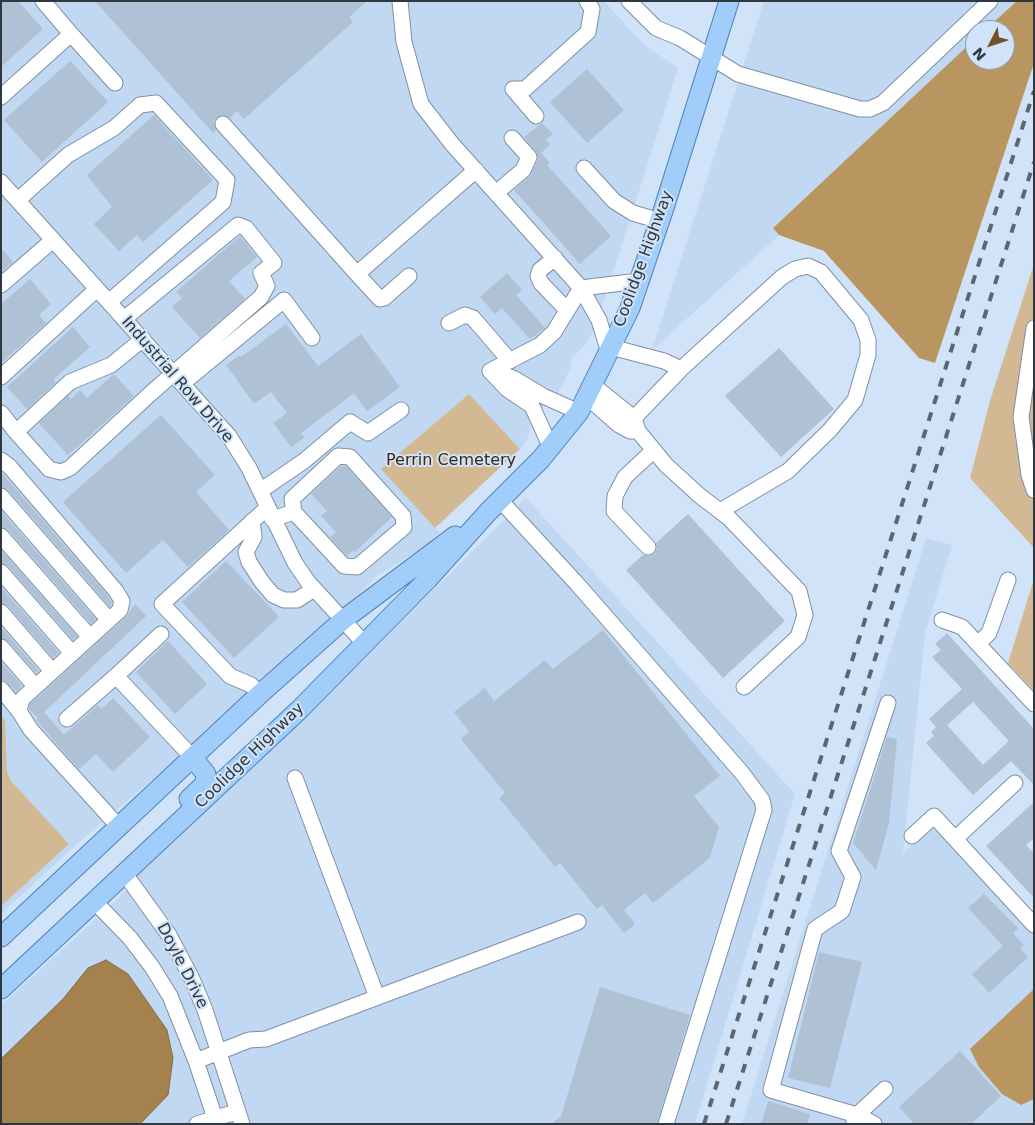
<!DOCTYPE html>
<html>
<head>
<meta charset="utf-8">
<style>
	body { margin:0 }
	#map { position:relative; width:1035px; height:1125px; overflow:hidden; background:#d0e3f8; font-family:"DejaVu Sans",sans-serif }
	canvas { display:block }
	.frame { position:absolute; inset:0; border:2px solid #2f373f; pointer-events:none }
	.north { position:absolute; left:965px; top:20px; width:50px; height:50px; box-sizing:border-box; background:#d0e3f8; border:1px solid #909eae; border-radius:50%; rotate:229deg; font-size:14px; font-weight:700; line-height:20px; text-align:center; color:#2f373f }
	.north::after { content:''; display:block; margin:auto; width:18px; height:22px; background:#6e5225; clip-path:polygon(50% 0,100% 100%,50% 72%,0 100%) }
</style>
</head>
<body>
<div id="map">
<canvas width="1035" height="1125"></canvas>
<div class="frame"></div>
<div class="north">N</div>
</div>
<script>
const context = document.querySelector('canvas').getContext('2d');
context.lineJoin = 'round';
function fillPath(path, color) { context.fillStyle = color; context.fill(path, 'evenodd'); }
const toPath = rows => new Path2D(rows.map(r => 'M' + r).join(''));
function strokePath(path, color, width, dash) { context.strokeStyle = color; context.lineWidth = width; context.lineCap = dash ? 'butt' : 'round'; context.setLineDash(dash || []); context.stroke(path); }
function label(font, color, halo, rows, align = 'center') {
  context.font = font + ' "DejaVu Sans",sans-serif'; context.lineWidth = 4; context.setLineDash([]); context.textBaseline = 'middle'; context.strokeStyle = halo; context.fillStyle = color; for (const [text, x, y, turn = 0] of rows) {
    context.save(); context.translate(x, y); context.rotate((+turn || 0) * Math.PI / 180); context.textAlign = isNaN(turn) ? turn : align; if (halo) context.strokeText(text, 0, 0); context.fillText(text, 0, 0); context.restore();
  }
}
fillPath(toPath([
	[1,1,604,1,645,46,678,68,596,326,585,345,572,358,569,371,559,392,532,418,527,440,520,449,469,394,382,469,440,533,422,548,376,576,321,635,78,843,1,914],
	[764,1,1017,1,986,30,975,30,975,40,773,227,779,235,652,350],
	[526,498,795,794,695,1124,1,1124,1,1005,119,898,149,860,343,680],
	[926,538,952,545,925,633,903,853,934,825,1034,935,1034,1124,742,1124]
]), '#c0d8f2');
fillPath(toPath([
	[1034,264,1034,548,970,478,990,401],
	[469,394,520,449,435,528,381,469],
	[1034,579,1034,691,1008,663],
	[1,716,5,721,7,773,11,781,69,844,1,906]
]), '#d2b994');
fillPath(toPath([
	[1017,1,1034,1,1034,63,935,363,919,358,824,251,779,235,773,228,975,39,975,60,1005,60,1005,30,985,30],
	[1034,989,1034,1099,1021,1105,1002,1094,979,1067,970,1049]
]), '#b9955f');
const water = toPath([
	[106,960,128,974,167,1030,173,1058,168,1095,140,1124,1,1124,1,1059,63,999,88,968,106,960]
]);
fillPath(water, '#a5824d');
strokePath(water, '#826c49', 1);
fillPath(toPath([
	[1,1,18,1,43,29,1,67],
	[95,1,367,1,349,17,353,22,244,119,237,111,230,118,221,115,214,121,216,130,213,133],
	[70,61,108,102,42,162,4,120],
	[587,69,624,110,587,143,550,102],
	[154,115,213,180,143,242,137,235,119,251,94,224,112,207,87,175],
	[542,123,553,134,546,140,550,144,541,153,550,163,547,165,611,236,580,264,514,190,529,177,538,160,536,151,524,137],
	[240,236,257,257,229,281,245,299,200,338,172,307,182,298,176,292],
	[1,248,13,262,1,272],
	[507,273,522,290,516,295,545,328,530,339,502,308,495,314,480,297],
	[30,279,51,304,39,315,46,323,1,363,1,304],
	[286,324,318,366,361,334,400,387,367,411,354,393,301,433,305,437,291,447,273,423,287,413,271,392,254,404,226,365,240,355,241,357],
	[73,327,90,347,53,380,56,382,27,409,7,387],
	[779,348,834,409,781,457,725,396],
	[114,374,134,396,68,455,39,423,68,396,71,399,80,390,87,398],
	[161,415,215,475,196,492,229,530,188,567,163,540,126,573,63,502],
	[341,466,346,466,392,517,355,552,353,550,347,556,330,537,336,532,321,516,327,511,311,494],
	[1,472,108,596,112,603,110,607,8,490,1,487],
	[1,511,96,619,91,624,8,530,1,527],
	[688,514,785,621,723,678,626,570,643,555,650,556,654,554,657,549,656,543],
	[1,550,77,636,73,640,8,566,1,563],
	[226,561,279,617,234,658,182,602],
	[1,587,59,653,53,658,8,606,1,603],
	[135,604,146,616,38,718,29,709,30,704,126,617],
	[1,627,39,671,36,673,8,641,1,638],
	[603,630,720,776,694,796,719,827,710,858,653,903,645,893,624,910,635,924,624,933,602,905,597,909,560,863,555,867,499,798,505,793,461,739,469,732,454,712,485,688,494,701,545,660,553,669],
	[947,633,1034,729,1034,785,1011,761,973,795,926,743,934,736,931,732,936,727,929,719,962,689,932,657,941,650,935,644],
	[973,702,1009,741,983,765,947,725],
	[168,641,207,684,175,714,136,672],
	[1,662,22,686,16,692,8,683,1,679],
	[113,698,150,737,113,772,96,754,79,769,36,720,44,712,64,735,98,705,102,709],
	[887,737,897,739,889,823,876,870,853,843],
	[1034,802,1034,838,1026,845,1034,853,1034,898,986,846],
	[984,894,1018,928,1013,933,1024,945,1020,948,1028,957,989,993,972,974,1003,946,968,908],
	[819,952,862,962,830,1088,788,1078],
	[600,987,690,1015,657,1124,552,1124,561,1116],
	[960,1051,1001,1096,971,1124,914,1124,899,1107],
	[768,1101,810,1114,807,1124,761,1124]
]), '#aec1d5');
const minor = toPath([
	[43,1,71,34],
	[400,1,404,42,421,104,452,144,581,288,554,332,540,345,490,371],
	[629,1,656,28,680,38,738,74,860,109,870,109,883,103,990,1],
	[513,89,525,89,588,32,592,9,587,1],
	[513,89,536,116],
	[1,97,71,34,115,83],
	[223,124,357,274,476,170],
	[584,168,614,201,633,213,660,221],
	[1,182,229,436,249,468,295,563,308,582,364,643],
	[496,193,523,170,529,157,512,138],
	[18,200,68,155,114,128,140,105,156,103,227,180,223,202,109,302],
	[555,258,540,270,538,276,541,283,567,310],
	[357,274,380,299,384,298,409,276],
	[1,285,53,240],
	[124,319,238,225,246,228,274,263,261,273,267,286,261,297,150,394,70,468,61,472,49,469,16,432,70,382,111,365,143,339],
	[449,323,465,315,473,318,510,361],
	[1034,328,1021,417,1029,475,1034,490],
	[611,347,664,361,681,369,634,418],
	[609,353,599,320,581,288,639,281],
	[681,369,782,277,795,269,808,266,821,272,861,320,868,340,868,355,855,400,830,430,788,471,720,511],
	[490,371,507,389,532,406,551,448],
	[492,371,513,378,543,396,579,412],
	[1,377,97,289],
	[183,383,284,300,312,338],
	[587,397,619,425,630,431,638,431,634,418,593,385],
	[1,413,16,432],
	[638,431,666,465,700,496,729,518,799,591,805,615,798,637,744,687],
	[1,460,10,467,116,591,122,601,120,610,22,699,19,711,31,730,119,827],
	[260,491,304,461,350,422,368,433,401,410],
	[1,496,109,620],
	[500,500,579,586,742,773,762,800,764,810,666,1124],
	[272,519,294,512,344,566,357,567,404,527,403,516,350,457,338,456,292,499,294,512],
	[252,521,254,537,246,552,249,562,262,582,273,595,284,600,297,600,314,589],
	[1,536,90,637],
	[648,547,614,511,615,496,625,477,654,450],
	[1,572,72,653],
	[1,612,52,671],
	[942,620,962,627,1034,704],
	[978,644,989,633,1008,580],
	[1,647,35,686],
	[116,676,161,634],
	[1,689,19,711],
	[260,694,251,685,230,676,162,604,267,508],
	[67,719,116,676,193,758],
	[295,778,377,997],
	[912,836,934,816,1034,925],
	[955,839,1015,783],
	[125,874,169,935,192,979,205,1010,242,1124],
	[95,902,130,938,152,967,170,996,196,1061,217,1124],
	[196,1061,249,1040,266,1039,578,922],
	[854,1122,857,1115,885,1089],
	[197,1124,236,1112],
	[874,1124,857,1115,771,1090,815,929,842,911,853,877,839,851,888,703]
]);
const major = toPath([
	[189,799,205,784,206,774,193,758],
	[1,937,260,694,343,620,455,536],
	[1,989,299,710,428,579,488,512,541,459,579,412,630,308,663,211,729,1]
]);
strokePath(minor, '#7f90a4', 17);
strokePath(major, '#5083b8', 21);
strokePath(minor, '#fff', 15);
strokePath(major, '#a1cdfb', 19);
strokePath(toPath([
	[704,1124,1034,91],
	[726,1124,1034,162]
]), '#5b6671', 4, [9, 9]);
label('16px', '#2f373f', '#d0e3f8', [
	["Coolidge Highway",644,259,-70],
	["Industrial Row Drive",177,380,49],
	["Coolidge Highway",250,756,-44],
	["Doyle Drive",182,966,63]
]);
label('16px', '#3b2a11', '#d0e3f8', [
	["Perrin Cemetery",451,461]
]);
</script>
</body>
</html>
